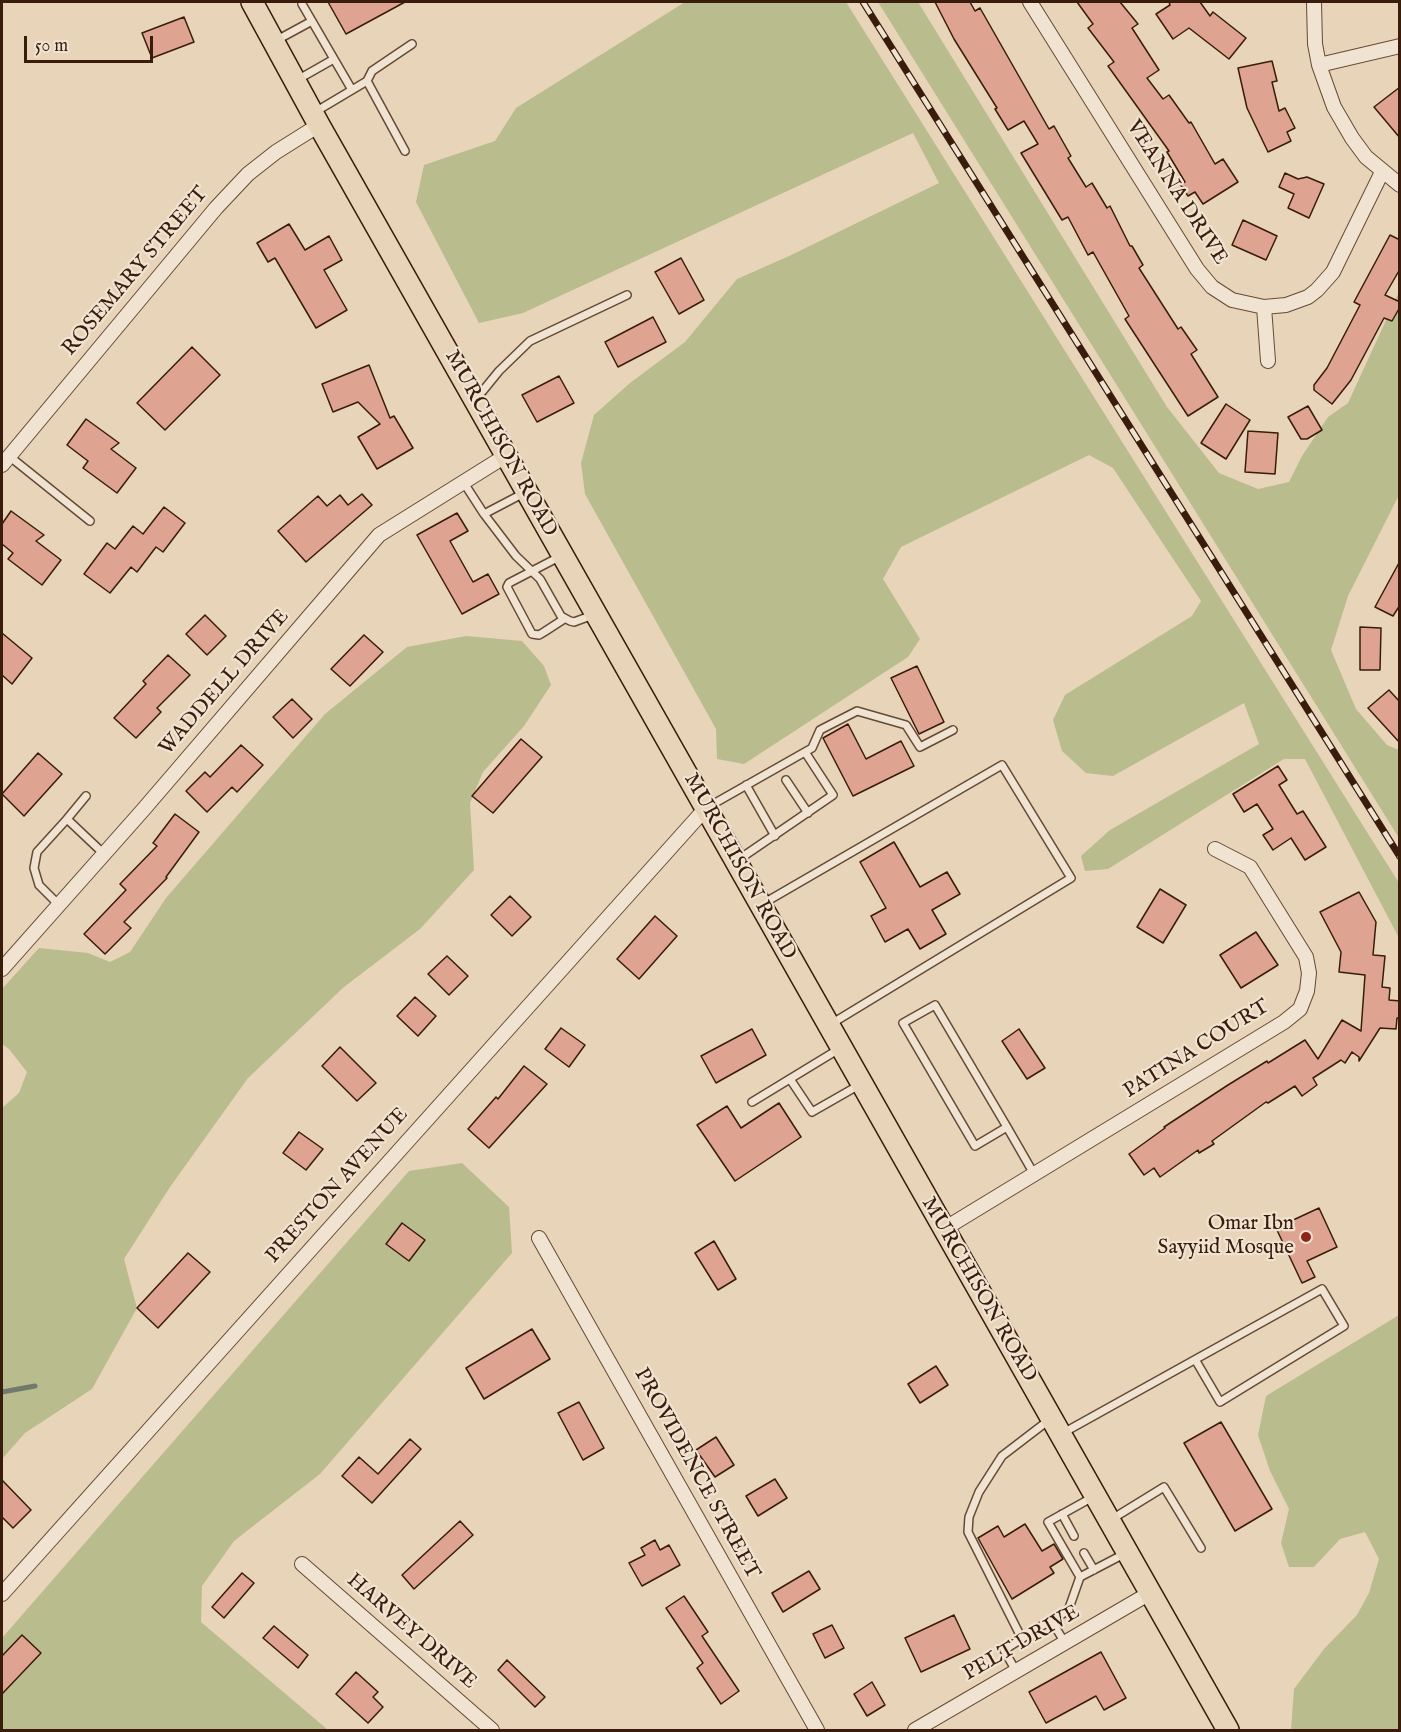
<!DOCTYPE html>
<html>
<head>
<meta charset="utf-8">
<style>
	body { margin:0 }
	#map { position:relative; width:1401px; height:1732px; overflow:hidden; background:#e8d4b8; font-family:"IM FELL English",serif }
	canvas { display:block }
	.frame { position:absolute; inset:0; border:3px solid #391c0b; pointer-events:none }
	.scale { position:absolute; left:24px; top:36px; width:129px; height:27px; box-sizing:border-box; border:3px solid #391c0b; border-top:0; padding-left:8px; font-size:18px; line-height:21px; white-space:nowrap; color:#391c0b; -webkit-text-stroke:4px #f0e3d1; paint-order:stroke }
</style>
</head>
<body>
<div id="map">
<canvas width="1401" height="1732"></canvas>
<div class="frame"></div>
<div class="scale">50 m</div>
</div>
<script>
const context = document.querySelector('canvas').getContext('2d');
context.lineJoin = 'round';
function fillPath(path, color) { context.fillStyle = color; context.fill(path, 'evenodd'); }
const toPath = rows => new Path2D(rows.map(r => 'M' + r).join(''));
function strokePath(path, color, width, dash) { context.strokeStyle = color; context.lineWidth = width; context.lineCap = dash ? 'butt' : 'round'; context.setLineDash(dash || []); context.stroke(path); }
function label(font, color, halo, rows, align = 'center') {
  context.font = font + ' "IM FELL English",serif'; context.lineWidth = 4.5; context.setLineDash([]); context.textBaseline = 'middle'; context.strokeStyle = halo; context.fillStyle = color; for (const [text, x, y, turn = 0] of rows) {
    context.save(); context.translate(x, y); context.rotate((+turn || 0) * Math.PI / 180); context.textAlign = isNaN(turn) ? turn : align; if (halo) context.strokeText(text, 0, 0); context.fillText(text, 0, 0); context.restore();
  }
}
fillPath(toPath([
	[685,2,846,2,1399,883,1399,938,1305,759,1284,759,1108,869,1085,871,1081,856,1110,830,1259,744,1244,703,1113,776,1086,773,1062,751,1053,720,1065,695,1192,616,1201,601,1113,468,1089,455,901,547,883,579,920,639,908,657,744,764,717,759,716,729,585,494,581,463,594,415,630,383,685,342,737,279,787,257,939,183,913,133,523,313,479,323,416,202,424,165,495,141,516,108],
	[878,2,918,2,1167,407,1219,473,1258,489,1289,482,1302,456,1328,417,1348,403,1399,292,1399,495,1348,596,1331,650,1356,709,1387,745,1399,750,1399,838],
	[466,636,522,641,544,666,551,685,524,726,483,772,470,803,474,870,420,929,344,987,248,1078,170,1187,124,1259,137,1308,92,1389,25,1433,2,1459,2,1108,19,1093,27,1072,9,1049,2,1044,2,989,39,948,88,953,110,962,130,952,166,898,325,714,407,647],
	[462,1163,509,1207,512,1253,320,1474,234,1541,202,1586,201,1622,328,1730,2,1730,2,1638,409,1171],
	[1399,1315,1399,1730,1291,1730,1294,1689,1324,1649,1357,1615,1369,1593,1379,1559,1365,1532,1340,1539,1314,1567,1289,1567,1281,1543,1289,1509,1270,1471,1258,1435,1266,1396]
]), '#b9bc8d');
strokePath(toPath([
	[2,1392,35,1386]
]), '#717a6d', 5);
const building = toPath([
	[328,2,405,2,346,34,328,2],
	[935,2,970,2,975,11,980,8,1049,129,1054,126,1071,156,1068,158,1086,187,1092,183,1107,208,1110,206,1130,246,1132,246,1143,265,1139,268,1178,329,1181,327,1197,350,1191,354,1218,397,1188,416,1125,319,1129,316,1093,252,1088,255,1068,217,1062,220,1021,153,1038,144,1024,121,1008,130,995,109,997,108,954,39,935,2],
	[1077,2,1120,2,1138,24,1132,28,1159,70,1147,78,1163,99,1169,95,1189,123,1191,122,1215,164,1223,159,1238,182,1203,204,1195,192,1188,196,1180,184,1185,182,1167,152,1169,151,1108,66,1114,62,1088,28,1093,24,1077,2],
	[1169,2,1200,2,1210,16,1213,12,1246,38,1229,59,1189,28,1173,39,1156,14,1170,5,1169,2],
	[184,17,194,42,152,58,142,33,184,17],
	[1272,61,1277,81,1272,82,1279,111,1285,108,1295,128,1287,132,1291,141,1268,152,1247,108,1238,68,1272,61],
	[1400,87,1400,138,1374,107,1400,87],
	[1285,173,1298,179,1307,177,1324,184,1309,218,1288,208,1294,194,1279,187,1285,173],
	[1243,220,1277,236,1266,260,1232,245,1243,220],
	[289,224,305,250,329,236,342,260,324,270,347,310,316,328,275,258,268,262,257,243,289,224],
	[1390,235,1400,240,1400,269,1385,295,1400,302,1400,307,1392,321,1384,318,1351,380,1332,404,1314,390,1314,385,1327,368,1360,305,1354,302,1390,235],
	[681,258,704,300,679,314,655,272,681,258],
	[653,317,666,342,618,367,605,342,653,317],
	[192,347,220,375,165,430,137,403,192,347],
	[369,365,390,418,394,416,413,448,377,469,358,437,380,424,358,402,333,412,322,384,369,365],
	[559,376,574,403,537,422,522,395,559,376],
	[1226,404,1250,420,1226,459,1201,443,1226,404],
	[1308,406,1322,430,1307,439,1301,439,1288,417,1308,406],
	[86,419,119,443,111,449,136,468,117,493,83,468,88,461,67,445,86,419],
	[1248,431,1278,433,1275,474,1245,472,1248,431],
	[362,494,372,505,306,562,278,531,318,496,327,506,340,495,348,505,362,494],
	[164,507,185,523,163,552,156,547,137,572,131,567,110,593,84,574,107,543,115,549,133,526,143,534,164,507],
	[11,511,44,535,36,541,61,560,42,585,8,559,13,553,2,544,2,524,11,511],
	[457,513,468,531,450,541,473,582,488,574,499,594,462,614,417,535,457,513],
	[1400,561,1400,605,1393,616,1375,607,1400,561],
	[205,615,226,636,207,655,186,634,205,615],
	[1360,627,1381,628,1380,670,1360,670,1360,627],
	[2,633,32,658,12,684,2,675,2,633],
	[364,635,383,652,350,686,331,669,364,635],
	[168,655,190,675,157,708,161,712,136,738,114,718,146,684,143,681,168,655],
	[917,666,944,722,919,734,891,678,917,666],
	[1389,690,1400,702,1400,743,1368,708,1389,690],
	[292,699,312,719,293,738,273,717,292,699],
	[848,724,866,759,901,741,914,766,853,796,823,738,848,724],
	[521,739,542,757,493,813,472,796,521,739],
	[241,745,263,765,237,792,232,787,207,812,186,791,205,772,210,777,241,745],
	[38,753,62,774,24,816,2,794,38,753],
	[1278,766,1287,780,1279,785,1297,814,1303,811,1326,847,1305,860,1291,838,1273,850,1263,835,1273,829,1257,804,1244,812,1233,794,1278,766],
	[175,814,199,832,166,877,167,878,124,922,131,928,105,954,84,934,126,890,120,884,157,846,153,843,175,814],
	[894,842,920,887,947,872,960,894,932,910,946,934,920,949,908,929,885,942,871,916,886,908,860,862,894,842],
	[1160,889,1186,905,1163,943,1137,927,1160,889],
	[1359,892,1376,922,1373,955,1385,956,1382,987,1390,988,1389,1000,1400,1001,1400,1018,1397,1018,1396,1029,1380,1028,1359,1061,1359,1057,1352,1052,1345,1063,1341,1060,1313,1078,1317,1085,1302,1096,1295,1086,1268,1103,1266,1102,1212,1141,1214,1144,1199,1153,1198,1150,1160,1177,1154,1168,1144,1175,1129,1154,1165,1128,1164,1127,1228,1085,1267,1061,1268,1063,1305,1040,1318,1059,1342,1020,1361,1031,1365,975,1339,972,1341,952,1320,912,1359,892],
	[510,896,531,917,512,936,491,915,510,896],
	[655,916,677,936,639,979,617,959,655,916],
	[1256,932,1278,965,1241,988,1220,955,1256,932],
	[447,956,468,976,449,995,428,974,447,956],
	[415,997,436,1016,418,1036,397,1016,415,997],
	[561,1028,585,1045,569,1067,545,1049,561,1028],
	[752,1029,766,1055,716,1083,701,1056,752,1029],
	[1019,1029,1045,1068,1027,1079,1002,1041,1019,1029],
	[340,1047,376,1083,357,1101,322,1066,340,1047],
	[524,1066,547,1084,489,1148,468,1129,496,1097,498,1099,524,1066],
	[779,1103,801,1137,735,1181,697,1125,727,1106,741,1128,779,1103],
	[299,1132,323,1149,306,1170,283,1153,299,1132],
	[1319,1208,1337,1247,1307,1261,1315,1277,1302,1283,1276,1228,1319,1208],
	[402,1223,425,1240,409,1261,386,1244,402,1223],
	[714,1241,736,1279,718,1290,695,1253,714,1241],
	[188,1253,210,1272,158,1328,137,1308,188,1253],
	[532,1329,550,1359,484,1399,466,1368,532,1329],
	[936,1366,948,1385,920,1403,908,1384,936,1366],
	[579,1402,604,1448,583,1460,558,1413,579,1402],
	[1221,1422,1272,1509,1235,1531,1184,1443,1221,1422],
	[716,1437,734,1465,715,1477,696,1450,716,1437],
	[410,1439,421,1449,372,1503,342,1476,359,1457,378,1474,410,1439],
	[775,1479,787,1498,758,1516,746,1496,775,1479],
	[2,1480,31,1510,13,1528,2,1517,2,1480],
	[460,1521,473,1535,414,1589,402,1575,460,1521],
	[1025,1524,1042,1551,1054,1544,1063,1559,1050,1567,1054,1573,1012,1599,978,1538,998,1526,1004,1537,1025,1524],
	[655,1540,660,1550,669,1545,680,1565,642,1586,629,1563,645,1555,641,1548,655,1540],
	[809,1571,820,1589,783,1612,772,1593,809,1571],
	[242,1573,254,1583,224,1618,212,1607,242,1573],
	[684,1596,708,1632,702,1636,739,1691,721,1704,697,1668,703,1663,666,1608,684,1596],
	[954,1615,970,1649,921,1672,905,1638,954,1615],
	[832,1625,844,1648,825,1658,813,1634,832,1625],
	[274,1626,308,1655,298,1668,263,1638,274,1626],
	[22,1635,41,1653,2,1694,2,1656,22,1635],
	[1101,1652,1126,1698,1104,1710,1096,1696,1046,1723,1029,1692,1101,1652],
	[507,1660,545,1697,535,1707,498,1670,507,1660],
	[356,1672,378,1692,373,1697,383,1707,368,1723,336,1694,356,1672],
	[872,1682,885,1705,867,1716,854,1694,872,1682]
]);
fillPath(building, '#dea491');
strokePath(building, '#391c0b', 1.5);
const lane = toPath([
	[302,4,352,90],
	[277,40,312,21],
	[297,80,334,59],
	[367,81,405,151],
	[315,112,367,81,372,71,412,44],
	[477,398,499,371,530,341,627,295],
	[9,456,90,521],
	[464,483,484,514,516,556,540,579,561,616,570,621,574,622,593,615],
	[484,514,524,493],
	[561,556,509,583,507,587,532,634,539,635,544,632,564,619],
	[786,780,808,813],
	[746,785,775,836],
	[708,807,812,748,820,730,857,711,906,725,920,747,953,730],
	[67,819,86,796],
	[738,860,833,795,805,752],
	[764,903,1002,765,1071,878,831,1024],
	[59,905,39,885,34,868,37,852,67,819,104,854],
	[790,1079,812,1112,861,1084],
	[752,1102,839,1049],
	[1007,1127,975,1146,903,1023,935,1005,1007,1127,1034,1174],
	[1063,1433,1322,1289,1344,1326,1220,1402,1196,1361],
	[1093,1497,1048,1522,1080,1577,1124,1554],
	[1062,1514,1074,1536],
	[1112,1519,1164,1487,1201,1548],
	[1084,1553,1094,1570],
	[1022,1639,968,1532,969,1517,979,1492,1002,1456,1049,1420],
	[1065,1643,1051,1620,1068,1611,1080,1577],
	[1016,1671,1004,1650,1051,1620]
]);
const street = toPath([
	[1030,2,1197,269,1212,287,1232,300,1264,307,1286,305,1308,297,1317,290,1333,272,1382,172],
	[1314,2,1315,44,1319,65,1334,107,1352,138,1366,157,1400,185],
	[1319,65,1400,46],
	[1264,307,1268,361],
	[2,465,216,208,248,174,276,152,319,125],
	[2,969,143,810,379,535,507,455],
	[944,1229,1284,1022,1300,1009,1307,991,1309,973,1306,957,1250,867,1215,849],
	[539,1238,817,1730],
	[302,1564,492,1730],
	[2,1594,706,808],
	[915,1730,1150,1593]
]);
const primary = toPath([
	[252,2,319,125,1228,1730]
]);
strokePath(lane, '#654a36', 10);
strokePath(street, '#654a36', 16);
strokePath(primary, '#391c0b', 24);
strokePath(lane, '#f0e3d1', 7);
strokePath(street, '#f0e3d1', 14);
strokePath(primary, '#e8d4b8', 21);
const rail = toPath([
	[863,2,1400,857]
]);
strokePath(rail, '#391c0b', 7);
strokePath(rail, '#f0e3d1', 4.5, [14]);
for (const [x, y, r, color] of [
	[1306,1237,6,"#8f2418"]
]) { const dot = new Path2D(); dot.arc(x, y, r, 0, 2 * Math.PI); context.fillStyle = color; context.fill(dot); strokePath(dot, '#f0e3d1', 2); }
label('21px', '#391c0b', '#f0e3d1', [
	["VEANNA DRIVE",1176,193,57],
	["ROSEMARY STREET",136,272,-50],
	["MURCHISON ROAD",500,444,61],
	["WADDELL DRIVE",225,683,-49],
	["MURCHISON ROAD",739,867,61],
	["PATINA COURT",1197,1050,-32],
	["PRESTON AVENUE",338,1186,-48],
	["MURCHISON ROAD",978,1290,60],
	["PROVIDENCE STREET",696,1474,61],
	["HARVEY DRIVE",411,1632,41],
	["PELT DRIVE",1022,1644,-30]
]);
label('21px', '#391c0b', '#f0e3d1', [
	["Omar Ibn",1294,1225],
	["Sayyiid Mosque",1294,1249]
], 'right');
</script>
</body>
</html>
